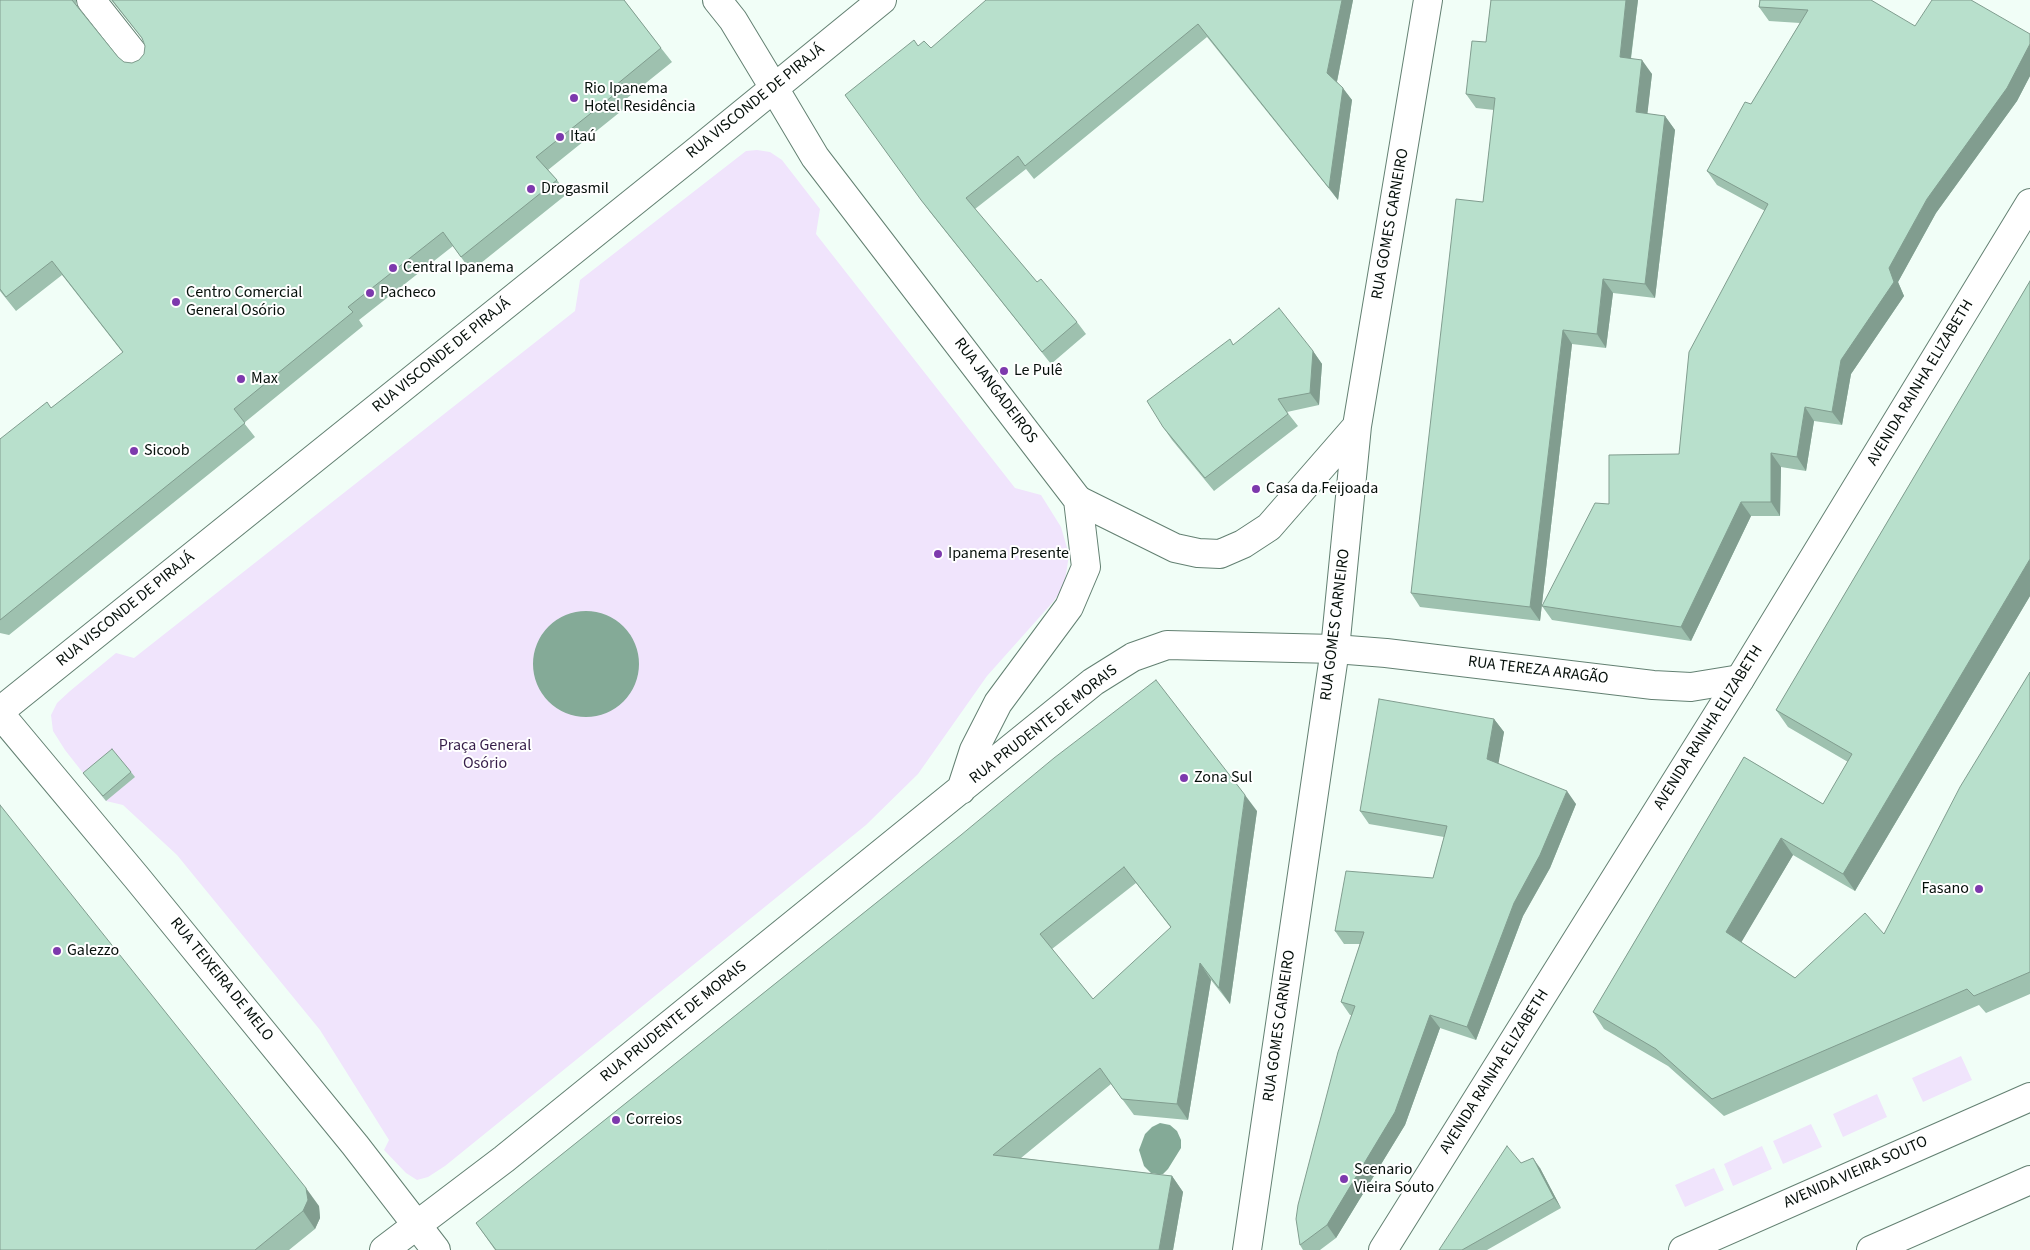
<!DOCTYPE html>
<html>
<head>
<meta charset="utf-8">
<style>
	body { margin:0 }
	canvas { display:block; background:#f1fef7 }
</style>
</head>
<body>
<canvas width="2030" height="1250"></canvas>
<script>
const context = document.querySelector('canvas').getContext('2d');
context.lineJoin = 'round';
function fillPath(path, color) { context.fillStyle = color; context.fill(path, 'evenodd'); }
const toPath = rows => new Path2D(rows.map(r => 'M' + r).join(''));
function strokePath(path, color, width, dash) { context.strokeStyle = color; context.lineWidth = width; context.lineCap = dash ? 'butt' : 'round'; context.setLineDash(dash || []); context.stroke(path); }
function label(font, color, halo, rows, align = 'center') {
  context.font = font + ' "Source Sans 3",sans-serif'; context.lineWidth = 4; context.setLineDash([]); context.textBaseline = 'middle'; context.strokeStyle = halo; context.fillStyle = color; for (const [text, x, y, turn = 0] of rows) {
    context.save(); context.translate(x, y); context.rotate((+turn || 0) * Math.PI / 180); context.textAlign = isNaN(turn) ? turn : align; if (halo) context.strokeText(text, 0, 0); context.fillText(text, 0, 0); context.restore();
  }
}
fillPath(toPath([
	[757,150,770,152,782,160,820,209,816,234,1015,488,1041,495,1061,527,1069,555,1064,587,1053,602,987,676,918,774,866,825,445,1166,428,1177,417,1180,406,1173,384,1150,389,1140,320,1030,177,855,123,805,106,801,87,778,65,750,53,731,51,715,57,703,70,691,116,653,134,658,575,311,580,280,746,151],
	[1961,1056,1972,1080,1923,1102,1912,1078],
	[1877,1094,1887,1117,1843,1137,1833,1114],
	[1811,1124,1822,1147,1783,1164,1773,1141],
	[1762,1146,1772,1169,1733,1186,1724,1164],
	[1714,1168,1724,1190,1685,1207,1675,1185]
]), '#f0e4fc');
fillPath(toPath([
	'533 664a53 53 0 1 1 106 0a53 53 0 1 1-106 0Z',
	[1160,1123,1170,1125,1177,1131,1181,1140,1181,1148,1168,1169,1163,1174,1157,1174,1151,1173,1144,1166,1139,1150,1145,1134,1152,1127]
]), '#84aa97');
const street = toPath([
	[91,0,140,62],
	[717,0,733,20,774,88],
	[1078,500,1175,548,1198,553,1220,554,1243,544,1269,527,1357,426],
	[0,714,137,878,355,1145,436,1250],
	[1247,1250,1335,649,1357,426,1428,0]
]);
const secondary = toPath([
	[774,88,815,157,1078,500,1086,567,1069,607,998,703,974,750,961,790],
	[0,711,692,155,882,0],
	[384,1250,504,1159,1093,682,1133,657,1167,645,1335,649,1386,653,1653,685,1691,687,1740,679],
	[1683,1250,2030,1097]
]);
const highway = toPath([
	[1383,1250,1740,679,2030,203],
	[1871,1250,2030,1180]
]);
strokePath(street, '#638072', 30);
strokePath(secondary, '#638072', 30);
strokePath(highway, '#638072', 30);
strokePath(street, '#fff', 28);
strokePath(secondary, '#fff', 28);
strokePath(highway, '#fff', 28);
fillPath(toPath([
	[0,0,76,0,76,3,77,6,118,57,124,62,132,63,139,60,144,54,145,46,144,41,111,0,624,0,661,48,672,62,626,99,630,104,548,170,557,180,567,194,471,271,453,246,359,320,363,326,244,423,255,437,9,635,0,633,0,439,51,408,123,353,62,275,16,311,0,291],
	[1353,0,1337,82,1352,100,1338,200,1207,37,1034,179,1026,169,975,209,1037,282,1077,322,1086,334,1051,364,930,212,845,95,931,48],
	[1491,0,1638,0,1631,59,1652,74,1647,114,1665,116,1675,130,1655,298,1613,293,1606,348,1572,344,1540,621,1420,607,1411,593,1483,202,1494,110,1476,108,1466,94,1486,42],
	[1760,0,1915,26,2030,34,2030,76,2017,101,1936,213,1898,282,1904,296,1851,374,1842,425,1814,421,1806,471,1781,467,1780,516,1751,516,1691,641,1552,620,1542,606,1609,504,1679,454,1765,211,1717,185,1707,171,1751,104,1800,23,1769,21,1759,7],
	[2030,281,2030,596,1855,891,1793,855,1741,942,1795,978,1884,934,2030,672,2030,994,1986,1013,1979,1005,1724,1116,1668,1066,1604,1029,1593,1012,1744,757,1823,804,1848,762,1788,727,1776,710],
	[1234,345,1313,351,1322,364,1319,405,1287,412,1298,426,1214,491,1172,440,1163,427],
	[1494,719,1504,732,1498,763,1576,804,1550,868,1523,916,1476,1040,1440,1028,1405,1125,1336,1238,1320,1250,1303,1250,1300,1245,1352,1015,1350,1015,1341,1002,1360,944,1344,944,1335,931,1433,878,1444,837,1369,824,1360,811],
	[131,772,135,777,106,801,83,773],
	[1257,811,1230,1004,1211,980,1188,1120,1134,1115,1111,1084,1021,1158,1172,1176,1183,1192,1173,1250,495,1250,476,1223,961,835],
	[1136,883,1171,928,1093,999,1052,949],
	[1521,1163,1540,1168,1561,1208,1487,1250,1439,1250],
	[319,1206,320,1218,315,1229,289,1250,0,1250]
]), '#9ec1af');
fillPath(toPath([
	[1342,0,1353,0,1336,86,1327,73],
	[1626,0,1638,0,1629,72,1620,57],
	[2030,44,2030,76,2017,101,1936,213,1898,282,1904,296,1851,374,1842,425,1832,412,1841,360,1889,268,1927,199],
	[1642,60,1652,74,1646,126,1636,112],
	[1343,88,1352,100,1338,200,1329,188],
	[1665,116,1675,130,1655,298,1645,284],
	[1603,279,1613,293,1606,348,1597,334],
	[1563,330,1572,344,1540,621,1530,607],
	[1313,351,1322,364,1319,405,1310,393],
	[1805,407,1814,421,1806,471,1797,457],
	[1771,453,1781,467,1780,516,1771,502],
	[1741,502,1751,516,1691,641,1681,627],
	[2030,559,2030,596,1855,891,1843,874],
	[1494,719,1504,732,1497,772,1487,759],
	[1567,791,1576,804,1550,868,1523,916,1476,1040,1467,1027,1514,903],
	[1245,795,1257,811,1230,1004,1219,988],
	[1781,838,1793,855,1738,948,1726,932],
	[1200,963,1211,980,1188,1120,1177,1104],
	[1430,1015,1440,1028,1405,1125,1336,1238,1327,1225],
	[1533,1158,1540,1168,1561,1208,1554,1198],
	[1172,1176,1183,1192,1173,1250,1159,1250],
	[306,1188,319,1206,320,1218,315,1229,303,1211]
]), '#819d8f');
const building = toPath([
	[0,0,72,0,118,57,124,62,132,63,139,60,144,54,145,46,142,38,112,0,624,0,661,48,616,85,620,90,536,157,557,180,461,257,443,232,348,307,353,312,234,409,245,423,0,620,0,439,47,402,51,408,123,352,52,261,6,297,0,289,0,0],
	[986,0,1342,0,1327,73,1343,88,1329,188,1198,24,1025,166,1018,156,966,198,1037,282,1041,279,1077,322,1042,352,921,200,845,95,914,40,918,46,924,41,931,48,986,0],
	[1491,0,1626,0,1620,57,1642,60,1636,112,1665,116,1645,284,1603,279,1597,334,1563,330,1530,607,1411,593,1456,199,1483,202,1495,98,1466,94,1472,41,1486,42,1491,0],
	[1760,0,1871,0,1915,26,1932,0,1971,0,2030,34,2030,44,2007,88,1927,199,1889,268,1894,282,1841,360,1832,412,1805,407,1797,457,1771,453,1771,502,1741,502,1681,627,1542,606,1595,503,1609,504,1609,455,1679,454,1689,352,1768,204,1707,171,1745,102,1751,104,1808,10,1759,7,1760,0],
	[2030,281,2030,559,1843,874,1781,838,1726,932,1795,978,1865,913,1884,934,1960,787,2030,672,2030,972,1974,996,1967,989,1712,1099,1656,1049,1593,1012,1744,757,1823,804,1852,754,1776,710,2030,281],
	[1279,308,1313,351,1310,393,1278,399,1288,414,1205,478,1163,427,1147,401,1230,339,1233,345,1279,308],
	[1156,680,1245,795,1219,988,1200,963,1177,1104,1122,1099,1100,1068,993,1155,1172,1176,1159,1250,496,1250,476,1223,961,835,1054,758,1156,680],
	[1124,867,1171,927,1093,999,1040,934,1124,867],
	[1379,699,1494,719,1487,759,1567,791,1540,855,1514,903,1467,1027,1430,1015,1395,1112,1327,1225,1300,1245,1296,1219,1298,1205,1338,1052,1355,1006,1341,1002,1364,932,1335,931,1346,871,1433,878,1447,826,1360,811,1379,699],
	[112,749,131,772,103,796,83,773,112,749],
	[0,805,306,1188,308,1200,303,1211,255,1250,0,1250,0,805],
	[1507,1146,1521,1163,1533,1158,1554,1198,1462,1250,1439,1250,1507,1146]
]);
fillPath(building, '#b8e0cc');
strokePath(building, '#819d8f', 1);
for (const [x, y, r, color] of [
	[574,98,5,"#7d39ad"],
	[560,137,5,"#7d39ad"],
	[531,189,5,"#7d39ad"],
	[393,268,5,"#7d39ad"],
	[370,293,5,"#7d39ad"],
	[176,302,5,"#7d39ad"],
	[1004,371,5,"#7d39ad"],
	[241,379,5,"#7d39ad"],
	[134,451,5,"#7d39ad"],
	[1256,489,5,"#7d39ad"],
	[938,554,5,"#7d39ad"],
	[1184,778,5,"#7d39ad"],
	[1979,889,5,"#7d39ad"],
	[57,951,5,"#7d39ad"],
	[616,1120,5,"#7d39ad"],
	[1344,1179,5,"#7d39ad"]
]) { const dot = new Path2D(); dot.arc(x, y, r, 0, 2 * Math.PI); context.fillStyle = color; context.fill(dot); strokePath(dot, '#fff', 2); }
label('16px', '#050f0a', '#fff', [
	["Rio Ipanema",584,89],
	["Hotel Residência",584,107],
	["Itaú",570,137],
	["Drogasmil",541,189],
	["Central Ipanema",403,268],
	["Centro Comercial",186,293],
	["General Osório",186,311],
	["Pacheco",380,293],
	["Le Pulê",1014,371],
	["Max",251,379],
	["Sicoob",144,451],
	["Casa da Feijoada",1266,489],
	["Ipanema Presente",948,554],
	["Zona Sul",1194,778],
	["Fasano",1969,889,"right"],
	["Galezzo",67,951],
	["Correios",626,1120],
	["Scenario",1354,1170],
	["Vieira Souto",1354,1188]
], 'left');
label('16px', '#050f0a', '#fff', [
	["RUA VISCONDE DE PIRAJÁ",756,102,-39],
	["RUA GOMES CARNEIRO",1391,224,-80],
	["RUA VISCONDE DE PIRAJÁ",442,356,-39],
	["AVENIDA RAINHA ELIZABETH",1921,383,-59],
	["RUA JANGADEIROS",995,391,53],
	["RUA VISCONDE DE PIRAJÁ",126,610,-39],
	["RUA GOMES CARNEIRO",1336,625,-83],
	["RUA TEREZA ARAGÃO",1538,671,7],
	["RUA PRUDENTE DE MORAIS",1044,725,-38],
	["AVENIDA RAINHA ELIZABETH",1709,728,-58],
	["RUA TEIXEIRA DE MELO",221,980,51],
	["RUA PRUDENTE DE MORAIS",674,1022,-39],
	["RUA GOMES CARNEIRO",1280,1026,-82],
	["AVENIDA RAINHA ELIZABETH",1495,1072,-58],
	["AVENIDA VIEIRA SOUTO",1856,1173,-24]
]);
label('16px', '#361e49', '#fff', [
	["Praça General",485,746],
	["Osório",485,764]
]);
</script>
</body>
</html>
